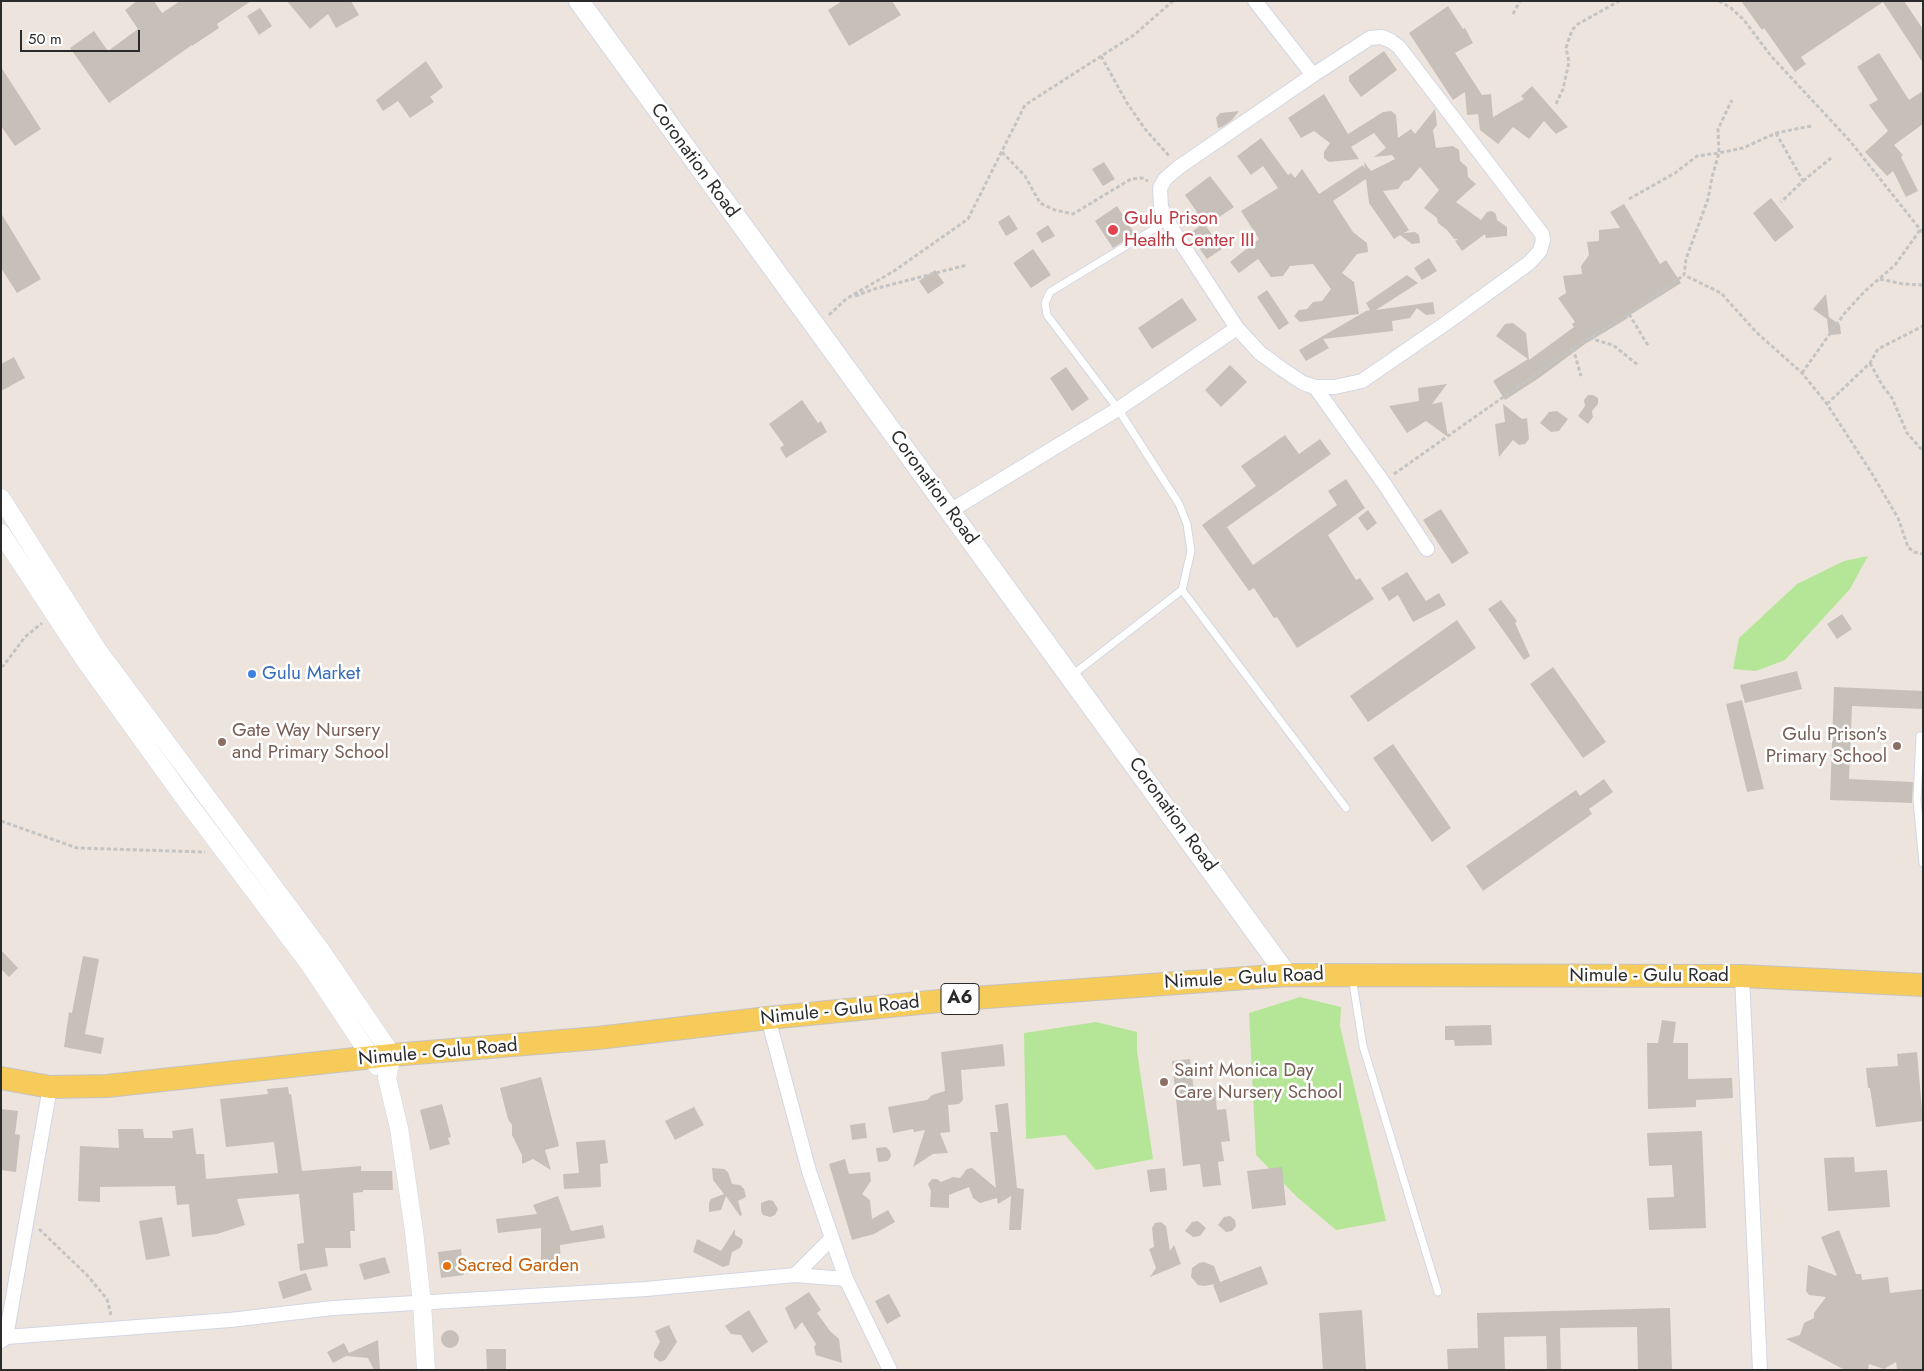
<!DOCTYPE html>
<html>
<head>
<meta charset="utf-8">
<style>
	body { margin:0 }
	#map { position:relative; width:1924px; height:1371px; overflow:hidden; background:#ede5dd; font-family:Jost,sans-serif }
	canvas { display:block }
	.frame { position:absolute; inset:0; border:2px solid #2b2b2b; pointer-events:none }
	.scale { position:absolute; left:20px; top:30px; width:120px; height:22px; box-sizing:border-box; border:2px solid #2b2b2b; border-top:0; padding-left:6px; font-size:15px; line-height:18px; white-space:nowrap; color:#2b2b2b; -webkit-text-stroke:4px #fff; paint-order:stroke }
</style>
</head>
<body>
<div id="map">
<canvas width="1924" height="1371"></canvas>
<div class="frame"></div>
<div class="scale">50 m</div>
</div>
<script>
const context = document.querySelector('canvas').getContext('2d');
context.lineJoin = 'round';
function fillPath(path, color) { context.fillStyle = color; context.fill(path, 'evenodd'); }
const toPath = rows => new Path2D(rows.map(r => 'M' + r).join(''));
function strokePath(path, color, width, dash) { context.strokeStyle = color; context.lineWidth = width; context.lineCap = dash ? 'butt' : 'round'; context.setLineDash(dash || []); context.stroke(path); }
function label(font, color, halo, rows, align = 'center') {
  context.font = font + ' Jost,sans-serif'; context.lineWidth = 5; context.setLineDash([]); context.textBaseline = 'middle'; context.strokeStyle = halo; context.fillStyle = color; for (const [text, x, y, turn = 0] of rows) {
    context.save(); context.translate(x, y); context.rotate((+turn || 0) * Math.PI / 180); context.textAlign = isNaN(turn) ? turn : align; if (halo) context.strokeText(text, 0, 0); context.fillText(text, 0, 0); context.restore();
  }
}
fillPath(toPath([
	[1868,556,1850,589,1785,660,1756,671,1733,669,1739,638,1797,584,1844,561],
	[1300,997,1341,1007,1340,1026,1386,1221,1336,1230,1297,1197,1256,1155,1249,1013],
	[1096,1022,1137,1032,1137,1051,1153,1159,1096,1170,1065,1135,1026,1139,1024,1033]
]), '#b5e697');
fillPath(toPath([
	[137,1,154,1,162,13,180,1,251,1,217,24,219,28,192,46,192,45,109,103,70,48,94,31,108,51,138,29,125,10],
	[287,1,351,1,359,15,336,28,328,14,310,29],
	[842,1,892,1,901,15,849,46,828,10],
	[1741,1,1904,1,1923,29,1923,63,1883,2,1801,57,1806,64,1795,72,1764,28,1762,30],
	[1448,6,1463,29,1465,28,1473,43,1455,53,1482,95,1491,94,1493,117,1524,99,1521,96,1532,86,1568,127,1556,134,1544,121,1529,139,1513,127,1498,144,1480,130,1478,114,1467,115,1465,92,1453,100,1409,33],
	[260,8,272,26,259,35,247,16],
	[1384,51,1397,70,1361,97,1349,81,1349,76],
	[1879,53,1909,100,1923,91,1923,124,1894,145,1903,155,1901,157,1918,191,1906,197,1893,171,1887,176,1865,152,1888,131,1869,105,1878,100,1857,67],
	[426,61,443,87,430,97,434,102,410,118,398,101,383,111,376,100],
	[1,67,41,129,15,146,1,126],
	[1324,94,1348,134,1383,112,1391,111,1396,115,1398,138,1411,129,1415,134,1435,109,1437,125,1433,130,1436,148,1453,146,1459,150,1460,161,1467,167,1468,177,1476,184,1456,202,1481,220,1487,212,1492,211,1496,214,1497,220,1507,227,1507,236,1486,238,1485,234,1462,251,1455,241,1458,239,1454,239,1447,230,1438,223,1437,218,1424,208,1439,190,1420,167,1409,180,1404,181,1398,189,1383,191,1409,230,1404,233,1415,232,1419,235,1420,243,1412,244,1400,235,1394,239,1369,203,1366,179,1333,201,1353,232,1367,243,1368,252,1357,254,1342,273,1354,282,1359,314,1300,322,1294,316,1299,310,1307,309,1313,302,1322,301,1331,289,1313,264,1290,266,1283,276,1271,277,1258,259,1239,273,1230,262,1259,239,1241,211,1278,188,1263,166,1251,175,1237,156,1261,138,1288,175,1291,173,1295,178,1302,169,1319,194,1363,165,1365,169,1364,162,1371,171,1395,159,1392,155,1374,157,1386,148,1374,133,1351,147,1359,159,1329,162,1324,158,1324,152,1330,143,1314,131,1301,138,1288,118],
	[1239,111,1232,120,1222,127,1218,128,1216,118,1220,113],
	[1104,162,1115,179,1103,186,1092,169],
	[1210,176,1234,207,1206,226,1222,249,1207,259,1189,234,1201,225,1194,214,1197,212,1185,195],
	[1771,198,1794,227,1775,242,1753,213],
	[1624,204,1660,264,1666,260,1681,283,1627,317,1628,318,1585,344,1539,378,1505,400,1493,381,1528,359,1496,336,1505,324,1513,323,1526,333,1529,360,1574,327,1572,324,1575,322,1558,298,1566,293,1563,276,1582,274,1581,266,1589,255,1587,242,1599,241,1599,230,1620,228,1610,212],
	[1117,206,1135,234,1113,248,1095,221],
	[1,213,41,279,17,293,1,268],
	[1009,215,1018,229,1006,236,998,222],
	[1048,225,1055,236,1042,243,1036,233],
	[1033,249,1051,275,1031,288,1013,263],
	[1429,258,1437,271,1422,280,1414,268],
	[935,270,944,283,928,294,919,281],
	[1407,275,1418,283,1376,310,1433,302,1435,314,1426,315,1417,308,1410,318,1392,321,1393,331,1323,339,1329,348,1306,361,1299,350,1366,311,1370,310,1366,303],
	[1267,290,1289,323,1279,330,1257,297],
	[1826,294,1829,317,1840,325,1841,334,1829,335,1827,319,1813,309],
	[1182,298,1197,320,1152,349,1138,328],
	[14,357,25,378,1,391,1,364],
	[1230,365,1247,382,1221,407,1205,390],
	[1066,367,1089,399,1072,411,1050,378],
	[1447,384,1432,404,1442,402,1448,437,1426,421,1407,433,1389,406,1419,401,1418,388],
	[1588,395,1593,395,1598,398,1598,404,1592,411,1593,417,1588,424,1578,416,1585,406,1584,400],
	[802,400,818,423,821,421,827,432,786,458,780,448,784,445,769,424],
	[1503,404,1522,419,1527,418,1529,439,1525,444,1519,445,1513,440,1499,457,1495,424,1505,422],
	[1557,411,1568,419,1559,431,1551,432,1540,423,1549,412],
	[1285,435,1299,454,1320,439,1331,454,1227,527,1253,565,1337,505,1328,491,1346,479,1365,508,1328,535,1356,580,1360,578,1374,599,1297,648,1277,617,1274,618,1254,588,1249,591,1202,525,1256,486,1241,466],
	[1441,509,1469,553,1452,564,1423,520],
	[1368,510,1377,523,1367,531,1358,518],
	[1407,572,1426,601,1439,593,1446,605,1413,622,1398,595,1389,601,1381,588],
	[1501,600,1517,621,1515,623,1530,656,1524,660,1488,609],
	[1842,614,1852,629,1837,639,1827,624],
	[1457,620,1476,648,1368,722,1350,696],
	[1553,667,1606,742,1583,758,1530,684],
	[1797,671,1802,689,1745,703,1740,685],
	[1834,687,1923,691,1923,709,1852,706,1849,779,1913,782,1912,803,1830,800],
	[1742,700,1764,789,1747,792,1726,704],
	[1393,744,1451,828,1432,842,1373,758],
	[1604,779,1613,792,1589,809,1592,814,1483,891,1466,866,1576,790,1580,796],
	[1,950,18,968,9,977,1,969],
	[83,956,99,959,85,1034,104,1038,101,1054,64,1047,69,1012,72,1013],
	[1662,1020,1676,1022,1673,1043,1688,1043,1688,1079,1732,1078,1733,1098,1696,1100,1696,1107,1648,1109,1647,1043,1658,1043],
	[1491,1025,1492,1045,1455,1046,1454,1040,1445,1040,1445,1026],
	[1003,1044,1005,1066,961,1070,963,1100,959,1104,948,1105,950,1132,940,1133,948,1153,933,1154,913,1167,925,1130,914,1132,913,1129,893,1133,888,1107,927,1100,932,1095,945,1091,941,1052],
	[1917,1052,1923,1121,1876,1127,1870,1088,1868,1088,1866,1068,1898,1066,1897,1054],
	[1190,1059,1194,1092,1215,1089,1217,1110,1226,1109,1230,1141,1221,1142,1224,1161,1218,1162,1221,1185,1203,1187,1200,1164,1183,1166,1172,1061],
	[541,1077,559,1146,545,1150,551,1170,533,1159,522,1164,522,1155,512,1135,512,1125,508,1119,500,1088],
	[288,1087,289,1094,291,1094,302,1171,361,1166,361,1171,392,1171,393,1190,363,1190,363,1192,353,1193,355,1231,350,1231,351,1248,325,1248,328,1266,300,1271,297,1244,304,1243,299,1194,237,1199,245,1225,217,1234,192,1237,189,1204,177,1205,175,1186,100,1187,100,1202,78,1201,80,1146,119,1148,118,1129,143,1129,144,1138,173,1138,172,1131,193,1128,196,1154,204,1154,206,1179,278,1173,274,1142,226,1147,220,1099,268,1094,267,1089],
	[1008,1103,1017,1188,1024,1189,1021,1230,1009,1230,1011,1196,998,1204,997,1198,980,1203,973,1198,969,1187,949,1195,949,1208,930,1207,931,1191,928,1184,932,1179,937,1179,941,1182,953,1177,960,1178,967,1169,972,1168,996,1188,990,1132,998,1132,995,1105],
	[442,1104,451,1137,448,1138,450,1144,430,1150,420,1110],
	[694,1107,704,1125,675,1140,665,1121],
	[1,1109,18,1111,15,1134,20,1135,16,1172,1,1170],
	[865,1123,867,1138,852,1140,850,1125],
	[1702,1131,1706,1228,1649,1230,1647,1198,1674,1197,1672,1165,1649,1166,1647,1133],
	[605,1140,608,1163,600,1164,601,1187,564,1189,563,1174,579,1173,576,1142],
	[886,1147,890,1151,891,1156,888,1161,878,1162,876,1148],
	[1854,1157,1855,1172,1887,1170,1890,1207,1828,1211,1824,1158],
	[845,1159,849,1174,870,1172,871,1181,862,1194,870,1200,872,1219,888,1210,895,1222,874,1234,852,1240,829,1164],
	[1282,1167,1286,1205,1252,1209,1247,1171],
	[712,1168,724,1169,728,1172,732,1184,740,1185,744,1189,746,1197,738,1201,742,1215,740,1216,726,1196,721,1210,709,1212,709,1203,711,1199,724,1194,713,1180],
	[1165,1168,1167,1190,1150,1192,1147,1170],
	[558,1196,571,1231,603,1225,605,1238,560,1245,561,1272,541,1272,541,1228,498,1233,496,1219,537,1214,533,1205],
	[769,1200,773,1201,778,1209,775,1215,770,1217,763,1215,761,1211,761,1203],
	[1230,1216,1235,1220,1236,1226,1232,1231,1226,1232,1218,1225,1224,1217],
	[162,1217,170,1256,146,1260,139,1221],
	[1198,1221,1206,1228,1200,1236,1193,1237,1185,1231,1192,1222],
	[1161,1222,1166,1226,1170,1251,1174,1245,1181,1264,1150,1277,1156,1268,1149,1249,1154,1247,1152,1228,1155,1223],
	[735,1229,735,1235,742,1239,743,1242,740,1248,732,1252,729,1265,723,1267,693,1252,697,1239,721,1251],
	[1839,1230,1856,1274,1861,1274,1862,1280,1888,1277,1890,1293,1923,1289,1923,1370,1897,1370,1896,1362,1884,1369,1869,1364,1868,1370,1845,1370,1786,1339,1800,1335,1804,1323,1814,1318,1814,1313,1826,1297,1809,1295,1806,1291,1808,1265,1837,1276,1821,1237],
	[461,1249,464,1275,441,1278,438,1252],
	[385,1257,390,1273,364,1280,359,1264],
	[1204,1262,1214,1266,1220,1282,1261,1266,1268,1284,1220,1303,1213,1285,1215,1284,1204,1286,1198,1285,1191,1277,1192,1268,1199,1263],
	[306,1273,312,1290,283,1299,278,1282],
	[809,1292,821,1310,817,1313,830,1331,839,1339,842,1363,816,1355,814,1347,816,1344,802,1322,795,1330,785,1308],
	[889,1294,901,1316,887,1324,875,1301],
	[1670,1308,1672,1370,1638,1370,1637,1327,1560,1328,1561,1370,1547,1370,1546,1336,1504,1337,1505,1370,1448,1370,1447,1349,1478,1348,1477,1313],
	[749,1310,768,1342,752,1353,741,1335,731,1334,725,1326],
	[1362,1310,1366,1370,1323,1370,1319,1313],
	[669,1325,677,1342,665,1360,660,1362,654,1357,654,1353,660,1342,655,1331],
	'441 1339a9 9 0 1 1 18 0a9 9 0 1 1-18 0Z',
	[378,1340,380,1370,374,1370,368,1358,346,1356,333,1363,327,1352,344,1343,349,1353],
	[486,1349,506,1349,506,1370,487,1370]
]), '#c6c0b8');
const service = toPath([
	[1182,590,1346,808],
	[1071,676,1182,590,1191,551,1187,524,1179,504,1118,409,1047,315,1045,303,1050,292,1167,221],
	[1920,736,1917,800,1923,863],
	[1352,977,1363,1046,1438,1292]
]);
const minor = toPath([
	[1255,1,1313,75],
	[1382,37,1391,41,1399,47,1542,234,1543,240,1540,251,1529,263,1449,321,1362,381,1335,387,1315,387,1303,383,1282,369,1260,353,1237,328,1167,221,1161,207,1160,188,1165,179,1179,167,1313,75,1370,38,1382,37],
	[1315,387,1383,482,1427,549],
	[950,511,1118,409,1237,328],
	[1742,976,1760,1370],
	[768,1018,809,1171,846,1279,890,1370],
	[795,1275,832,1238],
	[6,1337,230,1320,333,1308,646,1289,795,1275,846,1279],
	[1,1341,6,1337,50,1087]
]);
const tertiary = toPath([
	[1,498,97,649,320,949,392,1055,387,1078,399,1128,414,1231,422,1303,426,1370],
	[1,533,84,659,182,795,310,965,377,1066]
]);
const secondary = toPath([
	[579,1,1287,975]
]);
const primary = toPath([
	[1,1078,50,1087,107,1086,392,1055,598,1038,768,1018,960,999,1287,975,1742,976,1923,985]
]);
strokePath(service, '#d2d6e4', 9);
strokePath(minor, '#d2d6e4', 16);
strokePath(tertiary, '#d2d6e4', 19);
strokePath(secondary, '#d2d6e4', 22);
strokePath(primary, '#c4c4c4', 24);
strokePath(toPath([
	[1719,1,1731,8,1744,20,1771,56,1850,141,1923,233],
	[1513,14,1520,1],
	[1101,56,1127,103,1145,129,1170,157],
	[1556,104,1563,89,1569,62,1566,48,1572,30,1578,24,1619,1],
	[1811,126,1776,133,1743,148,1719,153,1712,177,1708,199,1686,259,1684,275,1721,293,1756,332,1802,373,1827,404,1871,472,1898,518,1908,547,1914,552,1923,554],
	[1776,133,1803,181,1781,202],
	[1002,152,1025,176,1040,203,1055,210,1073,214,1131,179,1142,178,1148,181],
	[1803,181,1831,158],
	[1629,199,1675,173,1697,156,1719,153,1718,129,1732,100],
	[1880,279,1903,284,1923,285],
	[855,296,874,289,967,265],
	[1629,314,1649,347],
	[829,315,846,299,894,271,968,219,1025,105,1134,35,1173,1],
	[1589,338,1613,345,1638,365],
	[1573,348,1581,376],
	[1870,363,1882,385,1892,398,1907,433,1923,451],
	[1802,373,1844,314,1865,291,1895,265,1920,230],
	[1827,404,1870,363,1878,349,1923,326],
	[1394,474,1573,348,1629,314,1684,275],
	[1,667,4,665,25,637,42,623],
	[1,821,77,848,205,852],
	[39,1229,87,1275,107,1299,111,1315]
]), '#c4c4c4', 3, [4, 2.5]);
strokePath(service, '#fff', 7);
strokePath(minor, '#fff', 14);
strokePath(tertiary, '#fff', 18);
strokePath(secondary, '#fff', 20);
strokePath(primary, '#f6cb59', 22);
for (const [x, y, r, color] of [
	[1113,230,6,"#e0444e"],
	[252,674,5,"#3f7fe0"],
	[222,742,5,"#8d6e63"],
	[1897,746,5,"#8d6e63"],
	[1164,1082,5,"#8d6e63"],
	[447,1266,5,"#e8710a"]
]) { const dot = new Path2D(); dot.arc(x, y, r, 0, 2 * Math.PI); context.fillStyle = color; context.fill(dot); strokePath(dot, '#fff', 2); }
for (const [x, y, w] of [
	[960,999,38]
]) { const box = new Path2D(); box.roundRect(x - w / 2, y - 15.5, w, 31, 4); context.fillStyle = '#fff'; context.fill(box); strokePath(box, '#2b2b2b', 1); }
label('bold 18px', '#2b2b2b', null, [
	["A6",960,999]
]);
label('19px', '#2b2b2b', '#fff', [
	["Coronation Road",694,161,54],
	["Coronation Road",933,488,54],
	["Coronation Road",1172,815,54],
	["Nimule - Gulu Road",1649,976],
	["Nimule - Gulu Road",1244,979,-3],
	["Nimule - Gulu Road",840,1011,-6],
	["Nimule - Gulu Road",438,1053,-5]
]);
label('19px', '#be3a42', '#fff', [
	["Gulu Prison",1124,219],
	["Health Center III",1124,241]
], 'left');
label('19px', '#366cbe', '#fff', [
	["Gulu Market",262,674]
], 'left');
label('19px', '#785e54', '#fff', [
	["Gate Way Nursery",232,731],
	["and Primary School",232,753],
	["Gulu Prison's",1887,735,"right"],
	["Primary School",1887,757,"right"],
	["Saint Monica Day",1174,1071],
	["Care Nursery School",1174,1093]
], 'left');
label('19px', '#c56008', '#fff', [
	["Sacred Garden",457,1266]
], 'left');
</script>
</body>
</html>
